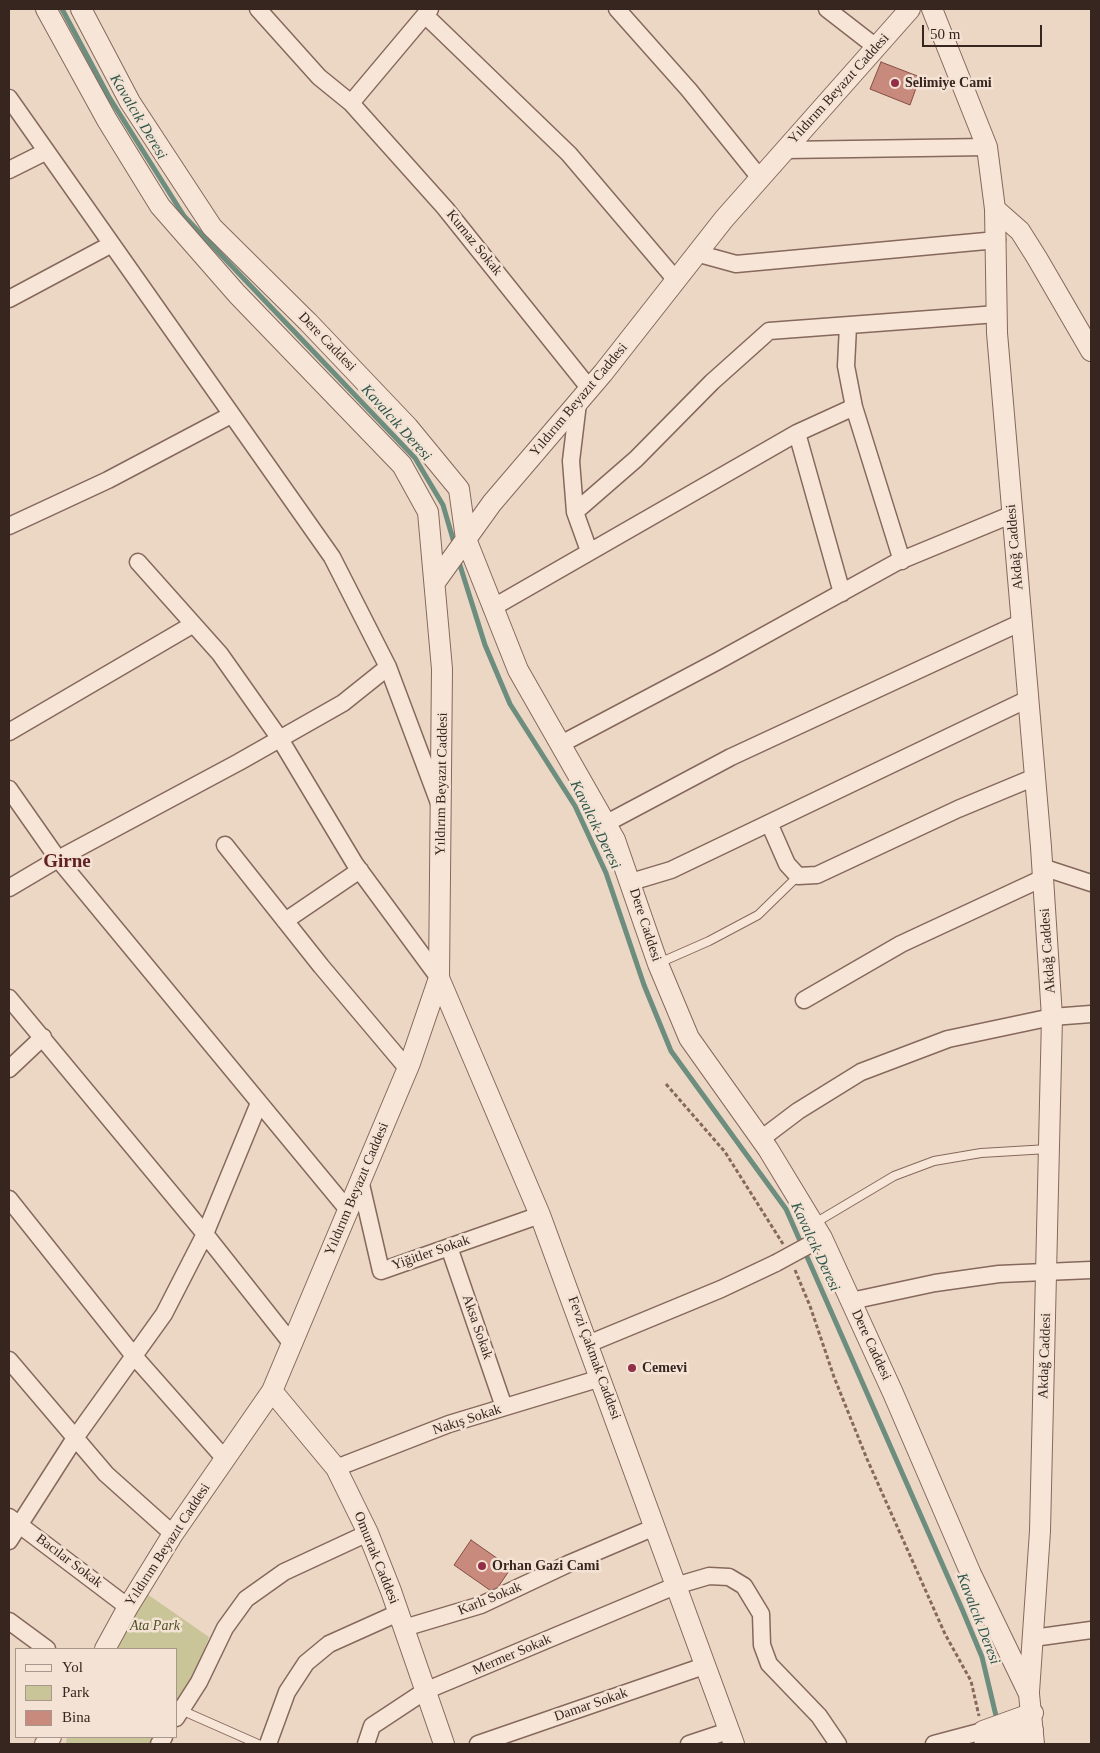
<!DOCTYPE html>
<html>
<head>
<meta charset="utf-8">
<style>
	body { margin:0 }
	#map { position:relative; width:1100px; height:1753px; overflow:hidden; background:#ecd7c5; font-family:"Times New Roman",serif }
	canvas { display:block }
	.frame { position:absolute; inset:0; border:10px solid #37251f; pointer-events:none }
	.legend { position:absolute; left:15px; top:1648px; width:162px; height:90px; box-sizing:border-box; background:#f4e3d4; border:1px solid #a8978c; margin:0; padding:6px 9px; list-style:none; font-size:15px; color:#37251f }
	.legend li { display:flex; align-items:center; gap:10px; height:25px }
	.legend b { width:25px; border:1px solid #a8978c }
	.scale { position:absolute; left:922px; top:25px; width:120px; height:22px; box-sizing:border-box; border:2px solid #37251f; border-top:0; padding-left:6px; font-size:15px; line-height:18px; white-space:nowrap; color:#37251f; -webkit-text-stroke:4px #f4e3d4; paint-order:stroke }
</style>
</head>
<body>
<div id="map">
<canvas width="1100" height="1753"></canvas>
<div class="frame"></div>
<ul class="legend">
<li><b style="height:6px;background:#f7e6d7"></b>Yol</li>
<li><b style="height:14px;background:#cac499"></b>Park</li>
<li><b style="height:14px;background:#c88a7c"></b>Bina</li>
</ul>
<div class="scale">50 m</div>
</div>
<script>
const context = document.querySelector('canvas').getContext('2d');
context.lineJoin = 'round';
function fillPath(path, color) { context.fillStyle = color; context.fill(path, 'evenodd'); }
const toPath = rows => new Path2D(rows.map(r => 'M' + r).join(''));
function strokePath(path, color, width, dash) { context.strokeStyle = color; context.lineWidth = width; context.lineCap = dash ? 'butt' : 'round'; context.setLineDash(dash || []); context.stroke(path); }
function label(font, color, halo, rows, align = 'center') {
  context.font = font + ' "Times New Roman",serif'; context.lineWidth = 5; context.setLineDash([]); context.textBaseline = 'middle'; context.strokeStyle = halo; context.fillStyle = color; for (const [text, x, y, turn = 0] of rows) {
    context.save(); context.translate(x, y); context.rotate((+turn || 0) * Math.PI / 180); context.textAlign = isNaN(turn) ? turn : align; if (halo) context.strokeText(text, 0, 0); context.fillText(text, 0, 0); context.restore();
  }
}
fillPath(toPath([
	[147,1594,209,1637,200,1663,176,1706,176,1649,116,1649],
	[67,1737,157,1737,151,1744,66,1744]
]), '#cac499');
strokePath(toPath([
	[62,9,109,97,184,216,415,458,443,505,455,546],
	[458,559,485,645,510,704,575,806,606,873,644,985,671,1051,786,1209,962,1609,982,1657,997,1720]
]), '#6d8d7e', 5);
const building = toPath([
	[881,62,920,77,910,105,870,89,881,62],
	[471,1540,511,1568,494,1593,454,1565,471,1540]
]);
fillPath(building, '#c88a7c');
strokePath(building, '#844d43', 1);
const service = toPath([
	[659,963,709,941,758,915,798,876],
	[815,1223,894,1176,934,1161,981,1153,1048,1149],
	[181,1710,258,1744]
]);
const minor = toPath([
	[258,9,319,77,351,103,445,208,590,389],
	[617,9,689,90,760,178],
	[827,9,876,47],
	[425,15,569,154,676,280],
	[9,98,332,557,388,667,439,803],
	[351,103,430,9],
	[785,150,987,147],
	[9,170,45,152],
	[696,253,736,264,997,240],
	[9,299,110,245],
	[848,326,846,366,854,407,902,561],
	[578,403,571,461,575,512,589,551],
	[797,433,842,593],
	[575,512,636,459,712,382,769,331,997,314],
	[9,526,108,480,231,415],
	[138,562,220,654,280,739,355,864,439,978],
	[492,608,797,433,854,407],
	[9,732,192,625],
	[561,744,718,661,897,562,1013,514],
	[9,789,58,859,348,1210],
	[769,823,787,864,798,876,817,875,958,809,1035,777],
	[605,824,731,757,1022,622],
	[225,845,321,966,407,1068],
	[1042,867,1091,883],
	[631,882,671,870,1028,699],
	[9,888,58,859,239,762,343,703,388,667],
	[285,921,360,870],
	[9,998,205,1234,292,1344],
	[804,1000,901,944,1043,878],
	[9,1069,43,1037],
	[761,1139,798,1111,861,1072,948,1039,1052,1017,1091,1014],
	[360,1180,381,1271,540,1215],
	[9,1199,134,1356,225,1459],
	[449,1247,504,1407],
	[851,1301,935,1283,999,1274,1091,1270],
	[588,1344,721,1289,776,1263],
	[9,1360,106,1474,173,1534],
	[336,1468,449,1424,601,1378],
	[9,1517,128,1607],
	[9,1541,75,1438,164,1314,205,1234,259,1103],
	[9,1621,47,1649],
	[404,1628,481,1605,568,1564,655,1527],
	[1033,1638,1091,1630],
	[176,1718,199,1682,225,1628,246,1599,284,1572,368,1533],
	[159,1744,164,1737],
	[268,1744,287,1692,306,1663,329,1644,398,1613],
	[366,1744,372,1726,425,1691,675,1586,709,1576,729,1577,744,1586,761,1614,762,1645,769,1664,819,1716,838,1744],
	[478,1744,704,1666],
	[689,1744,728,1731],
	[934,1744,983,1731]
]);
const tertiary = toPath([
	[46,9,107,120,160,206,237,294,402,465,428,512,442,669,439,978,410,1063,272,1391,173,1534,128,1607,105,1649],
	[81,9,130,102,212,227,308,322,408,427,459,489,466,539,518,670,615,840,658,964,689,1038,768,1149,822,1238,893,1393,971,1574,1029,1694,1034,1744],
	[932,9,987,147,995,209,1020,231,1037,258,1091,351],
	[995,209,997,333,1041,847,1052,1017,1040,1531,1029,1692],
	[436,581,492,503,603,373,724,219,910,9],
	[439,978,540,1215,734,1744],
	[272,1391,336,1468,368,1533,391,1591,444,1744],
	[985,1743,1033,1730],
	[45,1744,51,1737],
	[985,1744,983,1731,1033,1713]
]);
strokePath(service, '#86685c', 10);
strokePath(minor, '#86685c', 19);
strokePath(tertiary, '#86685c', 22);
strokePath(toPath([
	[666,1084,725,1152,783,1244],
	[795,1270,810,1306,834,1377,867,1459,945,1634,971,1681,979,1716]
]), '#86685c', 3, [4, 2.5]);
strokePath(service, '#f7e6d7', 8);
strokePath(minor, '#f7e6d7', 16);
strokePath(tertiary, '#f7e6d7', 20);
const minorBridge = toPath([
	[776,1263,809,1245]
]);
strokePath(minorBridge, '#86685c', 19, []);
strokePath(minorBridge, '#f7e6d7', 16);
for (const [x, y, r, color] of [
	[895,83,5,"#922e46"],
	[632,1368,5,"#922e46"],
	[482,1566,5,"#922e46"]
]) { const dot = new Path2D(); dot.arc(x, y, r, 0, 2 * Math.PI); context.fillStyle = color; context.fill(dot); strokePath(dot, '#f4e3d4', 2); }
label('bold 14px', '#37251f', '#f4e3d4', [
	["Selimiye Cami",905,83],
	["Cemevi",642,1368],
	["Orhan Gazi Cami",492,1566]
], 'left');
label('14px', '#37251f', '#f4e3d4', [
	["Yıldırım Beyazıt Caddesi",839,89,-48],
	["Kurnaz Sokak",474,243,51],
	["Dere Caddesi",327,342,46],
	["Yıldırım Beyazıt Caddesi",579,400,-50],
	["Akdağ Caddesi",1015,547,-95],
	["Yıldırım Beyazıt Caddesi",442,784,-89],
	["Dere Caddesi",645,925,72],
	["Akdağ Caddesi",1048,951,-94],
	["Yıldırım Beyazıt Caddesi",357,1189,-67],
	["Yiğitler Sokak",431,1253,-19],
	["Aksa Sokak",477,1327,71],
	["Dere Caddesi",871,1345,65],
	["Akdağ Caddesi",1045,1356,-88],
	["Fevzi Çakmak Caddesi",594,1358,70],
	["Nakış Sokak",467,1420,-18],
	["Yıldırım Beyazıt Caddesi",168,1545,-57],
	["Omurtak Caddesi",376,1558,68],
	["Bacılar Sokak",69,1561,37],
	["Karlı Sokak",490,1599,-22],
	["Mermer Sokak",512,1655,-23],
	["Damar Sokak",591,1705,-19]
]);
label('italic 14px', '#515226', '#f4e3d4', [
	["Ata Park",155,1626]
]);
label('italic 15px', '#2f564a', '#f4e3d4', [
	["Kavalcık Deresi",138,117,59],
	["Kavalcık Deresi",396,423,48],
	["Kavalcık Deresi",595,825,64],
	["Kavalcık Deresi",815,1247,65],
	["Kavalcık Deresi",978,1619,69]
]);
label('bold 19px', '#612022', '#f4e3d4', [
	["Girne",67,862]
]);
</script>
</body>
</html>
